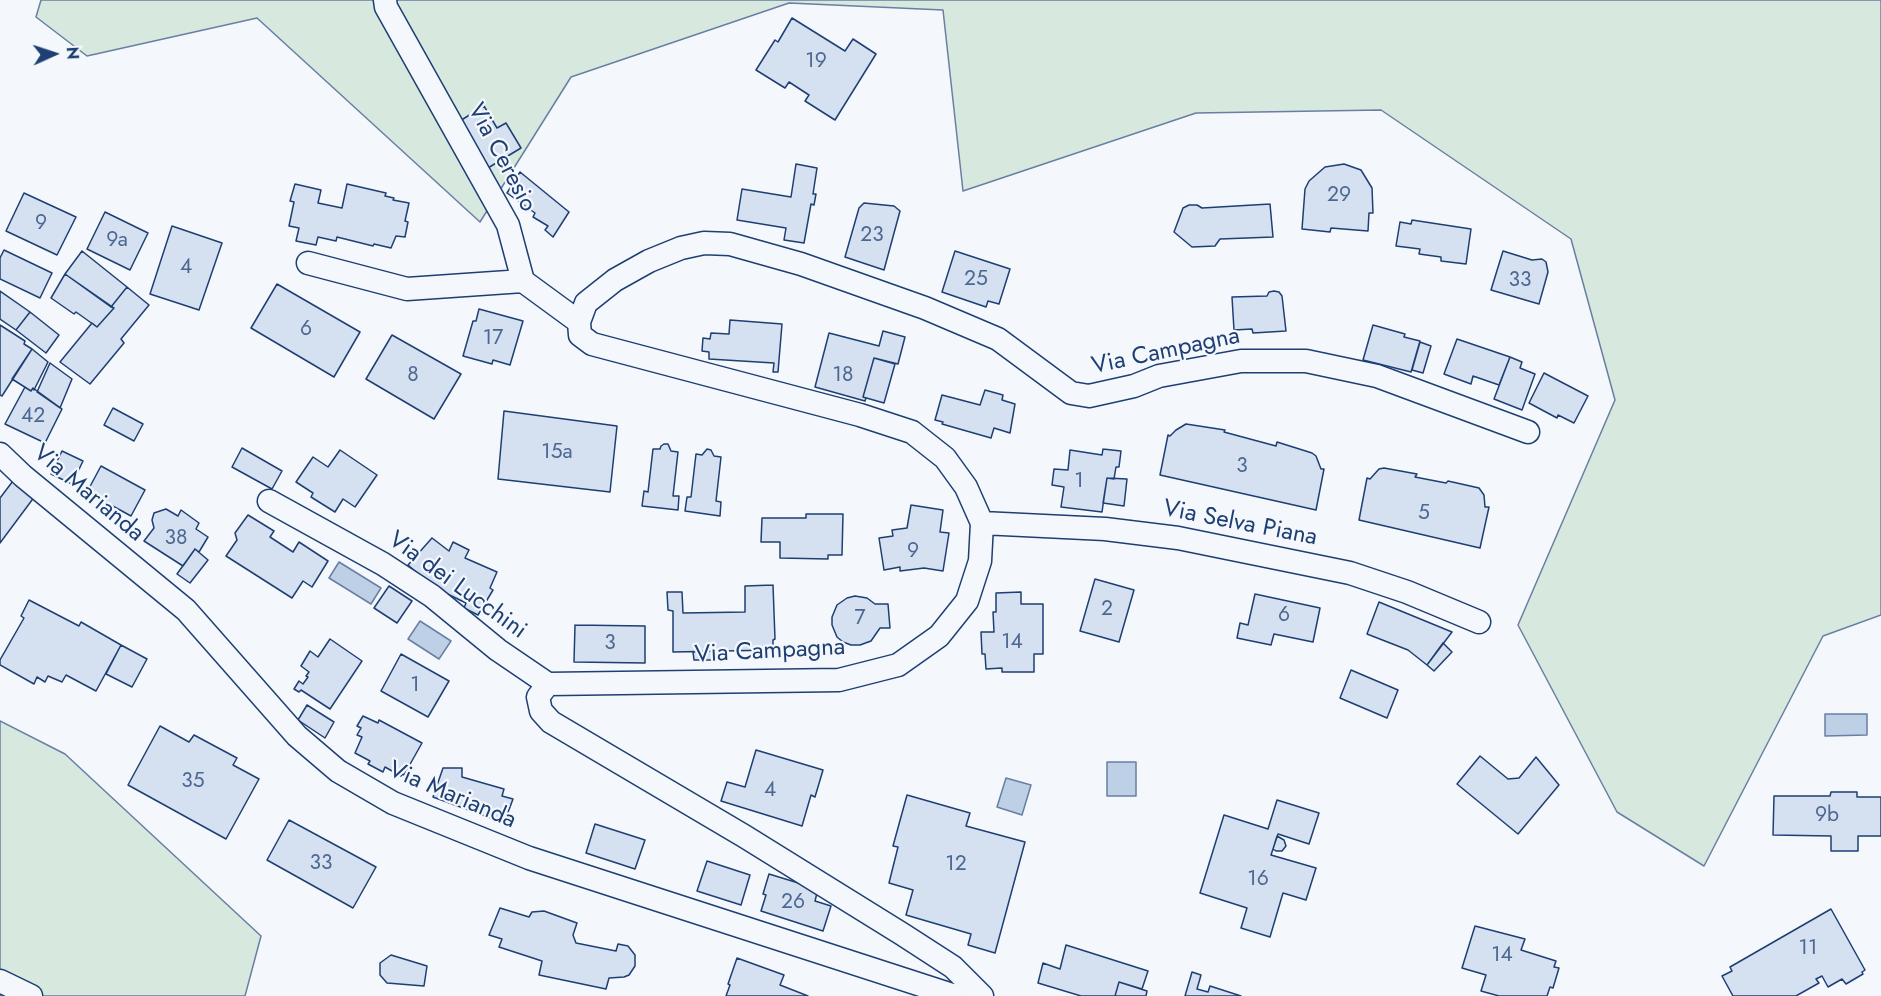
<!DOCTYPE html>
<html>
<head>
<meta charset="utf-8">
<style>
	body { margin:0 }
	#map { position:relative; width:1881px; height:996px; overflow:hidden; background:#f4f7fb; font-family:Jost,sans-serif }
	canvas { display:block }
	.north { position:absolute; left:24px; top:24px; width:60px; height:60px; -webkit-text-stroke:4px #f4f7fb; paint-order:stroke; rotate:87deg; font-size:16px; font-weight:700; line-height:24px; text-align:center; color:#1d3f73 }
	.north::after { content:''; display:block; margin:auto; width:21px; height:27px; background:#1d3f73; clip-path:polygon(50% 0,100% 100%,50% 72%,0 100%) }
</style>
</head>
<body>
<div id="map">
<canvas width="1881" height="996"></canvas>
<div class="north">N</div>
</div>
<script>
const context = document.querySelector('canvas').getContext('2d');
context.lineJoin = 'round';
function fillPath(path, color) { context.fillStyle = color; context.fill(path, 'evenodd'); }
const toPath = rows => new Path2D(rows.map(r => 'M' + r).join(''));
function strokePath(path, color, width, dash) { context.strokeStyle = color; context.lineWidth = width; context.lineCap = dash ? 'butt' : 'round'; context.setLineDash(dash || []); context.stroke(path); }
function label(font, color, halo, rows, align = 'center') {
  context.font = font + ' Jost,sans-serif'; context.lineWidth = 4.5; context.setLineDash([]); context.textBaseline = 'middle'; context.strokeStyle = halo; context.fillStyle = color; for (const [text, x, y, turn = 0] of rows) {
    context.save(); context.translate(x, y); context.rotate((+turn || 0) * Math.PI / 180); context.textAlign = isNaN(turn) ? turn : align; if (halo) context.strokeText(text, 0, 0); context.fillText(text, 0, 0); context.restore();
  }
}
const green = toPath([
	[41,0,1881,0,1881,615,1823,636,1704,866,1617,812,1518,625,1615,400,1571,239,1381,110,1196,113,963,191,943,10,789,3,571,77,480,222,257,18,87,56,36,17,41,0],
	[0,721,65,754,261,936,245,996,0,996,0,721]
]);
fillPath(green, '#d7e8df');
strokePath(green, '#687fa3', 1.5);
const water = toPath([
	[339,562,381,588,371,604,329,578,339,562],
	[420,621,451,641,439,659,408,639,420,621],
	[1825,714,1867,714,1867,735,1825,736,1825,714],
	[1107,762,1136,762,1136,796,1107,796,1107,762],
	[1006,778,1031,785,1022,815,997,807,1006,778]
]);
fillPath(water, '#bed0e5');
strokePath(water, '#687fa3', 1.5);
const building = toPath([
	[792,18,845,51,853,39,876,54,835,120,805,101,809,95,789,82,785,88,756,70,775,40,778,42,792,18],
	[484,106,497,128,506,123,521,148,483,171,455,124,484,106],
	[796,164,817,168,813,194,816,194,814,205,811,204,804,243,784,240,786,228,737,220,742,189,791,197,796,164],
	[1344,164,1361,170,1372,188,1373,213,1369,213,1368,231,1331,228,1330,232,1302,229,1305,189,1309,181,1325,167,1344,164],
	[520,172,569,212,553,237,545,230,548,226,533,217,535,213,507,193,520,172],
	[295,184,321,190,318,203,342,208,347,184,386,193,385,196,394,198,393,200,409,203,405,221,408,222,405,237,396,236,391,248,374,244,373,246,337,237,336,241,318,237,316,245,296,241,299,228,289,226,294,202,290,201,295,184],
	[24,193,76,217,57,255,6,231,24,193],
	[864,203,894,206,900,211,884,270,845,257,859,208,864,203],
	[1270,204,1273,237,1220,239,1215,246,1192,247,1174,232,1183,208,1189,205,1197,205,1202,208,1270,204],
	[105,212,148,233,130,270,87,249,105,212],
	[1412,220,1471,229,1466,264,1441,261,1441,257,1419,254,1420,249,1396,246,1400,222,1411,224,1412,220],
	[172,226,222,243,199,310,150,294,172,226],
	[4,250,52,273,40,298,0,279,0,258,4,250],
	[82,251,127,287,111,307,65,274,82,251],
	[955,251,1010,269,999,304,988,301,986,307,942,292,955,251],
	[1503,251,1532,260,1542,259,1546,262,1548,272,1539,304,1491,290,1503,251],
	[65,274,114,308,97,327,76,312,74,314,51,298,65,274],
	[277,284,360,332,334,377,251,328,277,284],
	[127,287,149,305,121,339,124,343,90,384,60,362,92,323,97,327,114,308,111,307,127,287],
	[0,291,30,312,16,330,0,319,0,291],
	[1274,291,1279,292,1282,296,1286,331,1253,333,1252,329,1234,330,1232,297,1267,296,1269,292,1274,291],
	[479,309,523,321,510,365,493,360,492,364,463,356,473,321,476,321,479,309],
	[30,312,59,335,46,353,16,330,30,312],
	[730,320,782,324,778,372,773,372,774,363,709,359,709,352,702,351,703,338,710,339,711,333,729,334,730,320],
	[0,325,25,341,24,344,32,349,2,396,0,395,0,325],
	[1373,325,1405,334,1404,337,1420,341,1411,372,1363,360,1373,325],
	[883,331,905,337,898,364,874,358,863,397,866,398,865,401,815,387,829,333,879,346,883,331],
	[392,335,461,374,434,419,366,379,392,335],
	[1457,339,1510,357,1499,385,1473,376,1471,384,1444,374,1457,339],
	[1420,342,1431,346,1423,373,1412,370,1420,342],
	[32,349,48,362,34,390,33,388,31,391,12,379,32,349],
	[1510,357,1522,362,1520,368,1535,374,1522,410,1494,399,1510,357],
	[874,358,895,364,884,403,863,397,874,358],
	[50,363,72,379,60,408,37,392,50,363],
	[1544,373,1588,396,1574,423,1558,415,1557,418,1529,403,1544,373],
	[25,387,31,391,33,388,62,409,45,443,5,424,25,387],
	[985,390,1003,395,1002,400,1015,404,1010,433,994,428,991,438,942,424,943,422,935,420,942,395,980,405,985,390],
	[113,408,143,424,134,441,104,425,113,408],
	[504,411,617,426,610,492,498,479,504,411],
	[1186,424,1225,430,1224,432,1276,446,1277,442,1312,453,1316,456,1321,469,1324,469,1316,510,1160,475,1168,435,1170,436,1176,430,1186,424],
	[664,444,668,444,671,451,678,452,673,496,679,496,678,510,642,506,644,491,648,492,653,449,660,449,661,446,664,444],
	[242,448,282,471,272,489,232,467,242,448],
	[707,449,711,450,714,456,721,457,716,501,721,502,720,516,685,511,687,497,691,497,696,454,702,455,707,449],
	[1103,449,1121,451,1119,467,1116,467,1114,479,1107,478,1102,512,1061,507,1064,487,1052,485,1054,469,1068,470,1070,450,1102,455,1103,449],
	[340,450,377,475,355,507,343,499,335,512,311,497,313,493,296,482,313,457,328,467,340,450],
	[62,451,83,461,72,484,51,474,62,451],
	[101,466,145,490,131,516,87,492,101,466],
	[1384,468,1417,474,1415,477,1446,483,1448,481,1479,488,1484,495,1485,507,1489,507,1480,548,1359,520,1367,478,1370,479,1379,469,1384,468],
	[16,477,35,496,0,543,0,498,16,477],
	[1107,478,1127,479,1124,506,1103,503,1107,478],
	[911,505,943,510,940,532,949,533,943,571,924,568,900,571,900,567,884,570,879,538,893,536,892,530,907,528,911,505],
	[166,509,178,516,181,510,199,523,196,529,208,537,199,552,195,549,183,566,144,541,154,528,152,520,154,513,166,509],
	[806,514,843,514,842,555,828,555,828,559,780,558,780,542,761,542,762,518,806,518,806,514],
	[248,515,274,531,270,537,293,552,299,542,328,561,312,587,303,581,292,598,226,556,237,540,235,533,248,515],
	[432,538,449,551,453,542,469,550,465,558,497,572,490,588,493,590,478,615,464,608,466,603,433,587,408,565,432,538],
	[195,549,208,560,190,583,177,574,195,549],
	[1095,579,1134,590,1119,642,1080,631,1095,579],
	[773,585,775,639,773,640,773,650,673,652,673,611,668,610,667,592,682,592,683,613,745,612,745,586,773,585],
	[389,586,412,601,397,623,374,608,389,586],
	[1021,592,1021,604,1043,604,1043,654,1034,654,1034,672,1002,672,1002,668,986,669,985,654,982,654,981,632,994,632,993,612,996,612,996,593,1021,592],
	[1255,594,1320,608,1313,642,1274,634,1271,645,1237,638,1240,623,1248,625,1255,594],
	[855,596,867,598,875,604,888,604,890,628,880,628,871,641,860,645,851,645,843,642,837,637,832,625,832,617,837,605,847,598,855,596],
	[29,600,79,626,81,622,121,645,96,691,66,675,62,682,48,676,45,682,37,677,34,684,0,665,0,660,24,618,21,616,29,600],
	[1379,602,1452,632,1427,665,1408,650,1367,634,1379,602],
	[575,625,645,626,645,663,574,662,575,625],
	[330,639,362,661,330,709,301,690,299,692,294,689,299,681,303,684,308,677,306,676,309,672,301,666,310,651,318,657,330,639],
	[1443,643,1452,652,1434,671,1427,665,1443,643],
	[121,645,147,659,132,687,106,674,121,645],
	[723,651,723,660,694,660,693,652,723,651],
	[401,654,449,681,428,717,381,691,401,654],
	[1351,670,1398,690,1387,718,1340,698,1351,670],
	[307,705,334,722,325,738,298,720,307,705],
	[363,716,378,723,379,720,422,743,404,775,403,774,401,776,385,767,383,772,368,764,370,761,355,753,362,737,357,735,361,728,357,726,363,716],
	[160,726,189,742,194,735,237,758,233,765,259,779,226,839,128,785,160,726],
	[756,750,823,770,815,797,811,795,802,826,721,801,727,782,745,787,756,750],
	[1480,756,1508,779,1519,778,1536,757,1559,785,1518,834,1457,784,1480,756],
	[443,768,462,768,462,777,504,789,502,796,513,799,504,823,433,797,443,768],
	[1831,792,1857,792,1857,797,1881,797,1881,836,1858,836,1858,851,1831,851,1831,836,1773,835,1774,796,1830,796,1831,792],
	[907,795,970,813,966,826,1025,842,995,953,968,945,971,934,906,915,913,890,889,883,898,847,893,846,907,795],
	[1277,800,1319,813,1309,844,1278,834,1271,855,1316,868,1306,900,1283,893,1270,937,1241,928,1247,908,1200,893,1224,815,1268,829,1277,800],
	[289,820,376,867,353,908,267,860,289,820],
	[595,824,645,840,635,869,586,853,595,824],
	[1277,836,1284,840,1286,846,1282,851,1276,851,1273,849,1277,836],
	[707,861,750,875,741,905,697,891,707,861],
	[769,874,818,889,815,901,831,906,823,931,761,911,766,895,763,894,769,874],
	[500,908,529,917,532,912,544,911,577,923,573,935,576,943,616,951,618,944,628,946,635,955,635,966,629,975,624,977,609,978,606,989,539,975,542,961,499,947,502,939,489,935,500,908],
	[1831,909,1865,970,1862,972,1863,974,1846,984,1842,979,1828,987,1822,976,1816,979,1819,983,1796,996,1733,996,1722,976,1732,971,1730,967,1831,909],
	[1475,926,1525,939,1521,950,1556,961,1554,967,1559,968,1553,988,1550,987,1547,996,1499,996,1481,991,1486,975,1462,968,1475,926],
	[1066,945,1148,971,1142,989,1119,982,1115,996,1081,996,1038,983,1043,963,1060,969,1066,945],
	[391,955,427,966,424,986,387,983,380,975,380,963,391,955],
	[737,958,784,975,780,985,808,996,726,996,730,985,728,984,737,958],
	[1192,972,1201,975,1197,989,1208,992,1210,986,1241,996,1185,996,1192,972],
	[1119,982,1147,991,1146,996,1115,996,1119,982]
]);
fillPath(building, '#d5e0f0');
strokePath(building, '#1d3f73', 1.5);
const street = toPath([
	[308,263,407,289,523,281,508,225,386,7,385,0],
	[523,281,579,322,580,335,592,344,860,415,912,432,945,458,966,487,982,523,980,561,967,601,939,636,898,665,839,680,548,684,538,697,541,711,551,722,744,836,902,934,953,967,982,996],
	[579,322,586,303,615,280,649,261,681,248,704,243,730,244,801,264,925,308,998,339,1071,393,1089,396,1134,386,1159,376,1241,361,1306,361,1377,376,1528,432],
	[0,454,23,476,186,610,297,736,338,771,393,803,529,858,955,996],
	[269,501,383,564,432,596,498,650,548,684],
	[982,523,1105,529,1178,538,1350,573,1407,592,1479,622],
	[0,981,31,996]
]);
strokePath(street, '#1d3f73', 25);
strokePath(street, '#f4f7fb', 22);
label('21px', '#4b6792', null, [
	["19",816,62],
	["29",1339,196],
	["9",41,224],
	["23",872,236],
	["9a",117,241],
	["4",186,268],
	["25",976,280],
	["33",1520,281],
	["6",306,330],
	["17",493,339],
	["8",413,376],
	["18",843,376],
	["42",33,417],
	["15a",557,453],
	["3",1242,467],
	["1",1079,482],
	["5",1424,514],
	["38",176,539],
	["9",913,552],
	["2",1107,610],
	["6",1284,616],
	["7",860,619],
	["14",1012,643],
	["3",610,644],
	["1",415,686],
	["35",193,782],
	["4",770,791],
	["9b",1827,816],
	["33",321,864],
	["12",956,865],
	["16",1258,880],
	["26",793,903],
	["11",1808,949],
	["14",1502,956]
]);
label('24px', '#1d3f73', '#f4f7fb', [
	["Via Ceresio",501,158,62],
	["Via Campagna",1166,352,-12],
	["Via Marianda",88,494,40],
	["Via Selva Piana",1240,524,11],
	["Via dei Lucchini",457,586,36],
	["Via Campagna",770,652,-3],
	["Via Marianda",452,796,23]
]);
</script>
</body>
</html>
